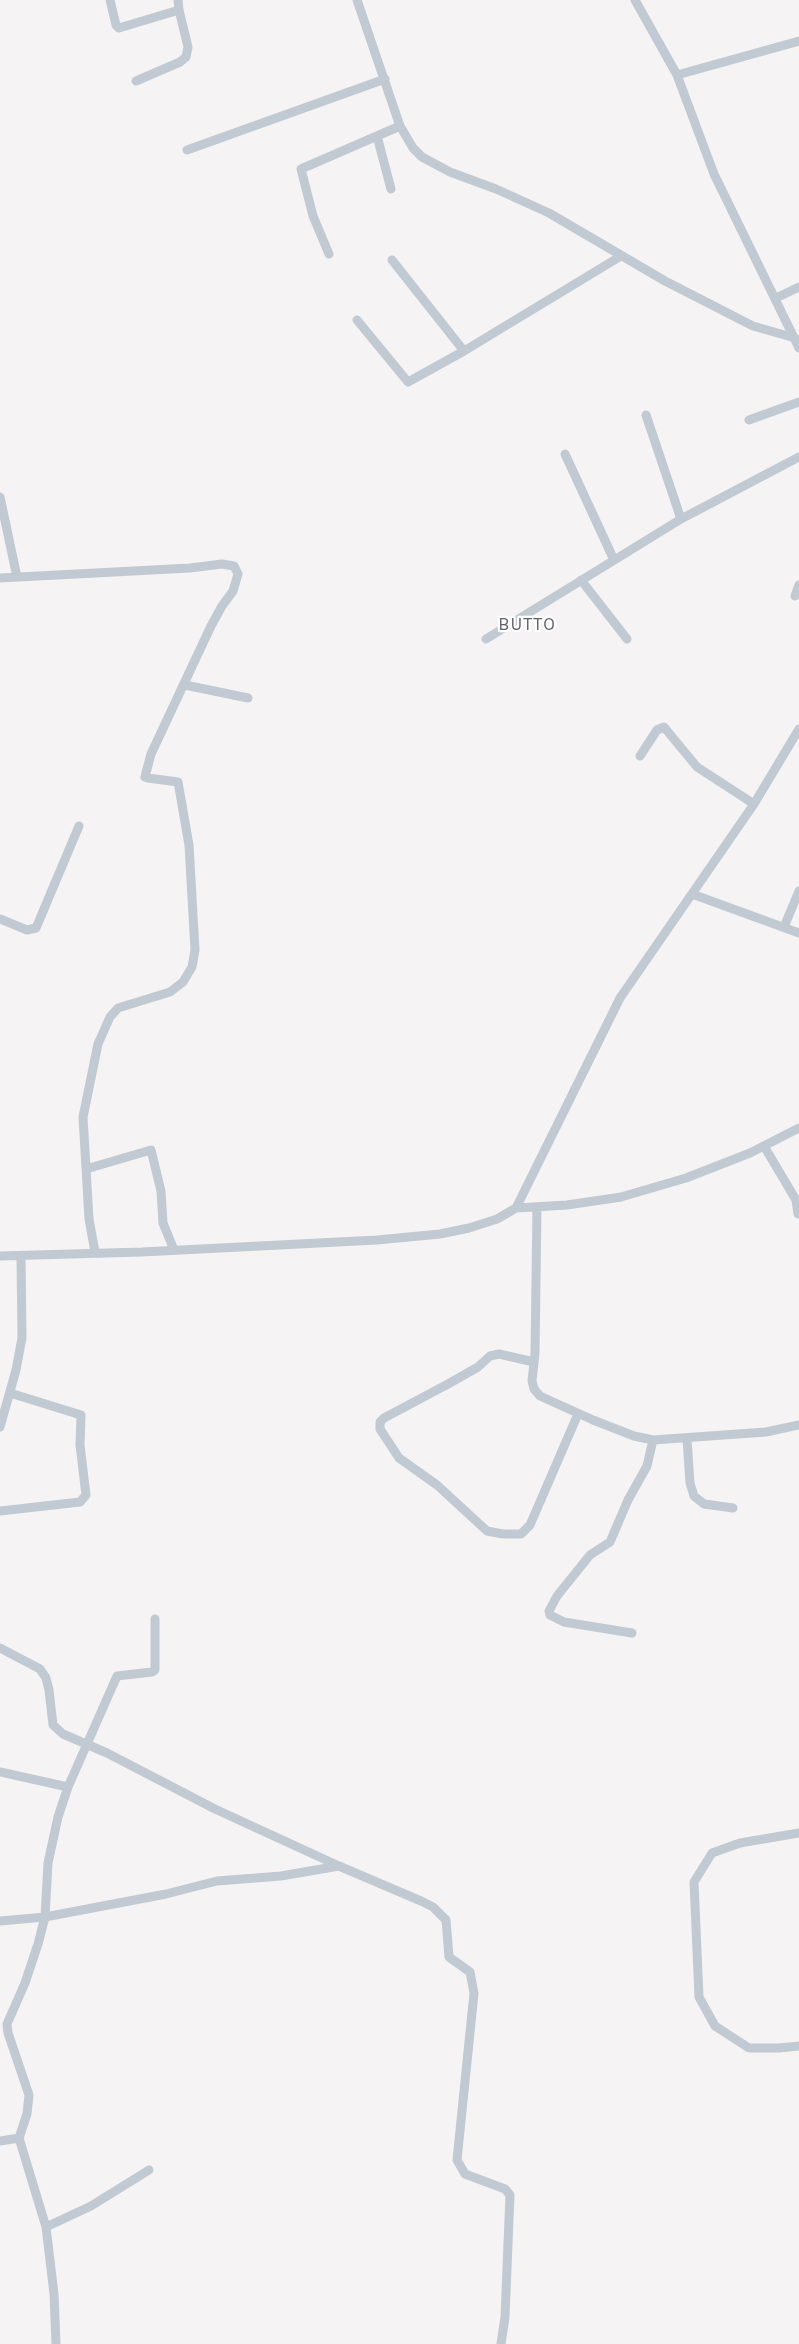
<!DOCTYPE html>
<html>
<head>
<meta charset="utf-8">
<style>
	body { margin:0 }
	canvas { display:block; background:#f5f3f3 }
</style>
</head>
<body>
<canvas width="799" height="2344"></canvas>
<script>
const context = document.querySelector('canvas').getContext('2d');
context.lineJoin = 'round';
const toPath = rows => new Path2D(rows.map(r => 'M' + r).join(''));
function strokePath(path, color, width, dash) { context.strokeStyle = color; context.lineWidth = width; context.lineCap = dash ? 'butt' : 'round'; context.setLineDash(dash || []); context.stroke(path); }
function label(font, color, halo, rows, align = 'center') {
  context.font = font + ' Karla,sans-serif'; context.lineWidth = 4.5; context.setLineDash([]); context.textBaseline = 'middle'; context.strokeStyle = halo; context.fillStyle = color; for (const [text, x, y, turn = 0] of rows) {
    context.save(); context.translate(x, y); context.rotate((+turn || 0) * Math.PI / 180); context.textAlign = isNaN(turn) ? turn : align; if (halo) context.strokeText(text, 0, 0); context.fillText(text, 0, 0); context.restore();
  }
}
strokePath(toPath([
	[110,0,116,25,119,28,179,10],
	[357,0,400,126,413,148,422,157,450,172,496,189,549,213,665,281,753,326,795,338],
	[635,0,677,75,714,174,799,348],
	[677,75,799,41],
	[136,81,180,62,186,57,188,47,179,10,178,0],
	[377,136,391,189],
	[187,150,385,79],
	[329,254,313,216,301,169,400,126],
	[392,260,464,351,621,256],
	[776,298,799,287],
	[357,320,408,382,464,351],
	[646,415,681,519],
	[749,420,799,402],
	[565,454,614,560],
	[0,497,17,577],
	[0,578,190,568,222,564,234,566,238,574,233,591,222,606,211,626,151,754,146,773,145,777,148,778,178,782,189,845,195,950,192,967,183,982,170,992,118,1008,110,1017,98,1044,83,1117,89,1219,95,1252],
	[581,580,627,639],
	[795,596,799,585],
	[486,639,681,519,799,457],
	[185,685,248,698],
	[640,756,657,730,664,727,697,767,754,804],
	[692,894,799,933],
	[0,919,27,930,36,928,79,826],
	[784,927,799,891],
	[764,1146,796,1200,798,1214],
	[86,1169,151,1150,161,1191,163,1223,174,1250],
	[516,1208,567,1205,621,1197,686,1178,750,1153,799,1128],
	[537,1208,535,1353,532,1381,534,1389,540,1396,593,1420,634,1436,653,1440,766,1432,799,1425],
	[0,1256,142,1252,377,1240,440,1234,469,1228,497,1219,516,1208,620,998,754,804,799,729],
	[534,1362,499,1354,490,1356,478,1367,448,1384,384,1418,380,1422,380,1429,399,1458,437,1485,487,1531,503,1534,521,1534,530,1525,578,1414],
	[0,1427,16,1370,22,1338,21,1256],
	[687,1439,690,1483,694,1496,704,1504,733,1508],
	[0,1511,80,1502,86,1495,80,1445,81,1415,10,1393],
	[632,1633,564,1622,550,1615,549,1611,557,1596,590,1555,610,1542,628,1500,647,1466,653,1440],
	[0,1648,40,1669,46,1678,49,1690,53,1725,63,1734,107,1753,215,1809,339,1866,421,1901,433,1907,446,1920,449,1957,470,1972,474,1993,457,2160,465,2174,505,2189,510,2195,505,2317,501,2344],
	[0,1772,68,1787],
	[799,1833,740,1843,712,1853,694,1882,699,1997,715,2026,749,2048,779,2048,799,2046],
	[0,1921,45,1917,166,1894,217,1881,281,1876,339,1866],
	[0,2141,19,2138],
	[46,2227,91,2206,149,2170],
	[56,2344,54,2294,46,2227,19,2138,27,2114,29,2095,8,2033,7,2024,25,1983,38,1944,45,1917,48,1863,58,1817,68,1787,117,1676,152,1672,155,1670,155,1619]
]), '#c1cad2', 9);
context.letterSpacing = '1px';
label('18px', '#5f6368', '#fff', [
	["BUTTO",527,625]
]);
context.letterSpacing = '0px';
</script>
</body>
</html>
